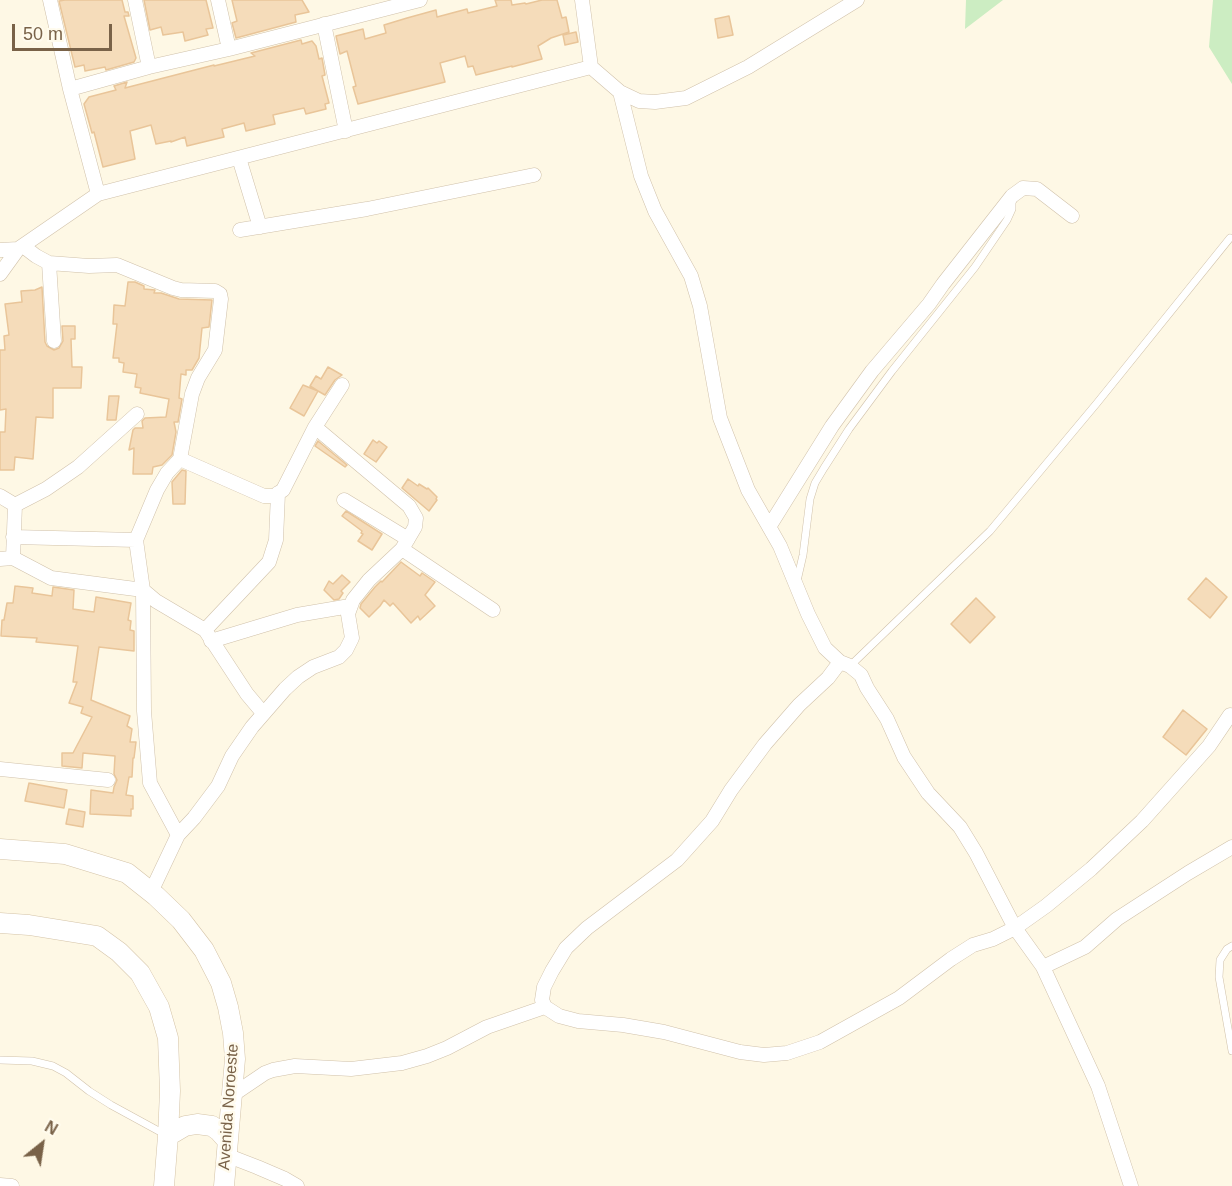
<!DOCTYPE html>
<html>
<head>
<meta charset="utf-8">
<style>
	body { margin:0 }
	#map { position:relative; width:1232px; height:1186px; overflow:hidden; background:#fef8e5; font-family:Arial,sans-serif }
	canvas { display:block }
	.north { position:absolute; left:12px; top:1114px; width:60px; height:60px; -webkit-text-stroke:4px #fffbed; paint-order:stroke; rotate:30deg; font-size:16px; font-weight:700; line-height:24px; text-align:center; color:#796248 }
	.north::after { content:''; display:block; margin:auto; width:21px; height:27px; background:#796248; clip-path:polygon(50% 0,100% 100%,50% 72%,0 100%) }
	.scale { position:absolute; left:12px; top:24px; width:100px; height:27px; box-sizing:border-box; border:3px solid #796248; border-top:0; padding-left:8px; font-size:18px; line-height:21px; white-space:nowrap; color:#796248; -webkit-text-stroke:4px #fffbed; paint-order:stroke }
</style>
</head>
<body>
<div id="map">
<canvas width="1232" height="1186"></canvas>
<div class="north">N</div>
<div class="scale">50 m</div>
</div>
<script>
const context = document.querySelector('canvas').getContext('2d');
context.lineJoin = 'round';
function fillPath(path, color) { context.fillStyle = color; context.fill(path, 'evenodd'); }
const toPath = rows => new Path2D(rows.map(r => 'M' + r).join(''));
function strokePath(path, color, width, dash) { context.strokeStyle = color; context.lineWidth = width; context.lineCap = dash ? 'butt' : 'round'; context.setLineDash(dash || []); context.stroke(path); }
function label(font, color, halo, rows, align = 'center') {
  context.font = font + ' Arial,sans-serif'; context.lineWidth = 5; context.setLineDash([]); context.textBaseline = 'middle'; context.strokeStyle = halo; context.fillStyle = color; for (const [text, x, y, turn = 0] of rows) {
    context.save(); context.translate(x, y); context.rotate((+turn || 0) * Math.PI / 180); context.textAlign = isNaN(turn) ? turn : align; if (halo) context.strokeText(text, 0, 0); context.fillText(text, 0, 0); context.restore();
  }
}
fillPath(toPath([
	[966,0,1003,0,965,29],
	[1213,0,1232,0,1232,84,1209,47]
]), '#ccedc2');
const building = toPath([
	[65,0,122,0,125,12,128,12,129,16,124,16,136,58,134,62,106,70,105,67,85,71,84,65,75,67,59,1,65,0],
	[144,0,206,0,213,28,206,29,208,35,185,41,183,32,163,35,161,27,150,30,144,0],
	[232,0,302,0,309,12,295,15,296,22,236,38,232,23,237,21,232,0],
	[495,0,511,0,512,5,525,3,526,4,542,0,557,0,562,18,566,17,569,32,551,38,538,46,542,59,512,67,512,66,476,75,473,66,468,67,465,56,440,63,445,82,358,104,353,87,356,86,347,51,340,54,336,36,363,29,365,39,386,33,384,25,407,18,436,10,437,17,467,9,468,13,497,6,495,0],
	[729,16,733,35,718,38,715,19,729,16],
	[576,32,578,42,565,45,563,35,576,32],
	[301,40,302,44,312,41,316,46,319,59,322,58,325,75,322,76,329,103,325,104,326,109,306,114,304,108,273,115,275,124,246,131,244,123,222,129,224,137,187,146,185,137,171,142,171,141,156,144,151,125,130,131,135,159,103,167,94,132,92,133,84,104,89,97,116,90,114,86,127,82,125,88,214,65,214,66,255,56,251,53,301,40],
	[128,282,135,282,144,286,144,289,155,290,154,293,161,293,179,299,212,300,209,327,202,328,199,358,192,370,186,370,186,375,181,374,179,398,182,399,178,422,174,422,176,432,172,455,162,465,153,467,152,474,133,474,134,448,129,450,133,430,135,428,143,428,142,421,145,418,166,417,169,399,140,393,141,388,135,387,137,374,123,372,124,363,119,362,119,358,113,358,117,324,113,324,114,305,125,306,128,282],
	[42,287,45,342,47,346,54,350,59,348,63,341,62,326,75,326,75,339,71,339,72,367,82,367,81,388,53,388,53,418,36,417,33,459,15,457,14,470,0,470,0,432,5,432,6,409,0,410,0,350,5,350,4,336,9,335,5,304,22,302,21,291,35,290,42,287],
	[328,367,342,375,335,380,325,395,318,391,304,416,290,408,303,385,318,391,310,386,316,376,321,379,328,367],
	[109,396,119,396,116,420,107,420,109,396],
	[373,440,377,443,379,441,387,447,376,462,364,454,373,440],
	[318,441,347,465,345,467,315,446,318,441],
	[182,470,186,471,185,504,173,504,172,482,182,470],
	[408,479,418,486,419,484,427,489,428,488,437,497,436,499,437,500,429,511,402,488,408,479],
	[346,511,382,534,372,550,358,541,363,534,361,533,362,531,342,516,346,511],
	[401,562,420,576,422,573,435,582,425,595,435,606,420,620,418,616,411,623,393,603,390,606,384,600,380,606,369,617,360,608,361,604,375,587,381,581,382,582,401,562],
	[342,575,350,582,341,591,343,593,339,599,334,600,324,590,329,581,333,584,342,575],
	[1206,578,1227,597,1210,618,1188,599,1206,578],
	[15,586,33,588,32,593,52,596,53,587,74,590,73,609,94,612,96,597,131,603,128,620,131,621,130,630,134,631,134,651,99,647,91,700,130,716,127,726,132,729,130,742,136,742,134,758,133,758,132,777,129,777,126,795,133,796,133,809,131,809,131,816,90,814,91,790,113,793,114,787,117,780,114,774,115,756,83,753,82,768,62,766,62,753,73,753,92,717,81,713,83,707,69,703,77,682,73,682,78,646,36,642,37,638,1,636,2,620,4,620,7,603,13,603,15,586],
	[976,598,995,617,970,643,951,624,976,598],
	[1183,710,1207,729,1186,755,1163,737,1183,710],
	[29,783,67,790,64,808,25,801,29,783],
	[69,809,85,812,83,827,66,824,69,809]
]);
fillPath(building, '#f5dcba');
strokePath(building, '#e9c599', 1.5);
const lane = toPath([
	[797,581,803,555,810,499,815,483,824,468,849,429,892,371,975,267,1007,220,1012,209,1012,199],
	[850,666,990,531,1097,403,1230,238],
	[1232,946,1227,949,1220,960,1219,977,1232,1051],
	[0,1060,32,1061,53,1066,66,1073,89,1091,111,1105,166,1135]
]);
const street = toPath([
	[50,0,70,89,98,194],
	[135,0,149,67],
	[218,0,229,49],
	[582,0,591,67,620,92,641,176,655,211,691,276,700,306,720,418,748,490,780,546,808,614,825,648,840,662,850,666,861,675,867,688,887,719,904,757,928,793,960,827,976,853,1015,928,1043,967,1098,1086,1131,1186],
	[324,24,346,131],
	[70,89,149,67,229,49,420,0],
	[620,92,639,101,655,102,686,98,748,67,857,0],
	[239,158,260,227],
	[240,230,367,209,534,175],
	[23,246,36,256,49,263,89,266,117,265,173,288,181,290,215,291,220,294,221,299,215,350,198,378,192,394,180,459,167,473,157,490,136,540,143,590,144,711,150,783,178,835],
	[0,250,18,249],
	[49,263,54,341],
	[0,274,18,249,98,194,591,67],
	[180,459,264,496,274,496,283,490,315,427,342,385],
	[0,496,15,505,13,558],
	[344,500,408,539],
	[15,505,46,489,78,467,137,414],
	[769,527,832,426,872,371,929,304,943,284,1012,196,1023,188,1037,189,1072,216],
	[13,537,136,540],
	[402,549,493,610],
	[0,559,13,558,51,578,143,590,156,601,205,630,247,694,263,713],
	[205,630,269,562,276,540,278,493],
	[211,641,297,615,350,606],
	[840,662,828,678,799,705,765,744,731,790,712,821,677,860,587,928,566,948,552,971,544,987,542,1000,545,1007,559,1016,578,1021,623,1025,664,1032,740,1052,764,1055,787,1053,820,1042,899,998,951,959,973,945,993,939,1015,928,1046,906,1091,869,1142,821,1209,746,1230,715],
	[0,769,108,780],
	[151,892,178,835,194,818,218,786,232,756,252,727,285,689,298,677,313,667,339,657,346,650,352,638,348,614,353,600,369,580,402,549,415,527,416,518,409,506,315,427],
	[1043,967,1085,947,1117,919,1188,873,1232,847],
	[231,1096,265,1073,273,1070,295,1066,351,1069,402,1063,427,1056,447,1048,487,1027,545,1007],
	[226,1155,257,1167,285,1179,297,1186],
	[0,1185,12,1186]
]);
const secondary = toPath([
	[0,849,65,854,127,873,156,896,181,920,204,950,221,983,228,1007,233,1033,235,1059,224,1186],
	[0,923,29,925,97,936,119,952,140,973,159,1007,168,1038,170,1091,168,1136,164,1186],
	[168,1136,185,1126,197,1124,212,1126,219,1131,227,1140]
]);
strokePath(lane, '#d0c1aa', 8);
strokePath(street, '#d0c1aa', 15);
strokePath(secondary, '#d4c3a7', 21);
strokePath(lane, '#fff', 7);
strokePath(street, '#fff', 14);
strokePath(secondary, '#fff', 20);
label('16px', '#796248', '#fffbed', [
	["Avenida Noroeste",229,1107,-86]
]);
</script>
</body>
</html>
